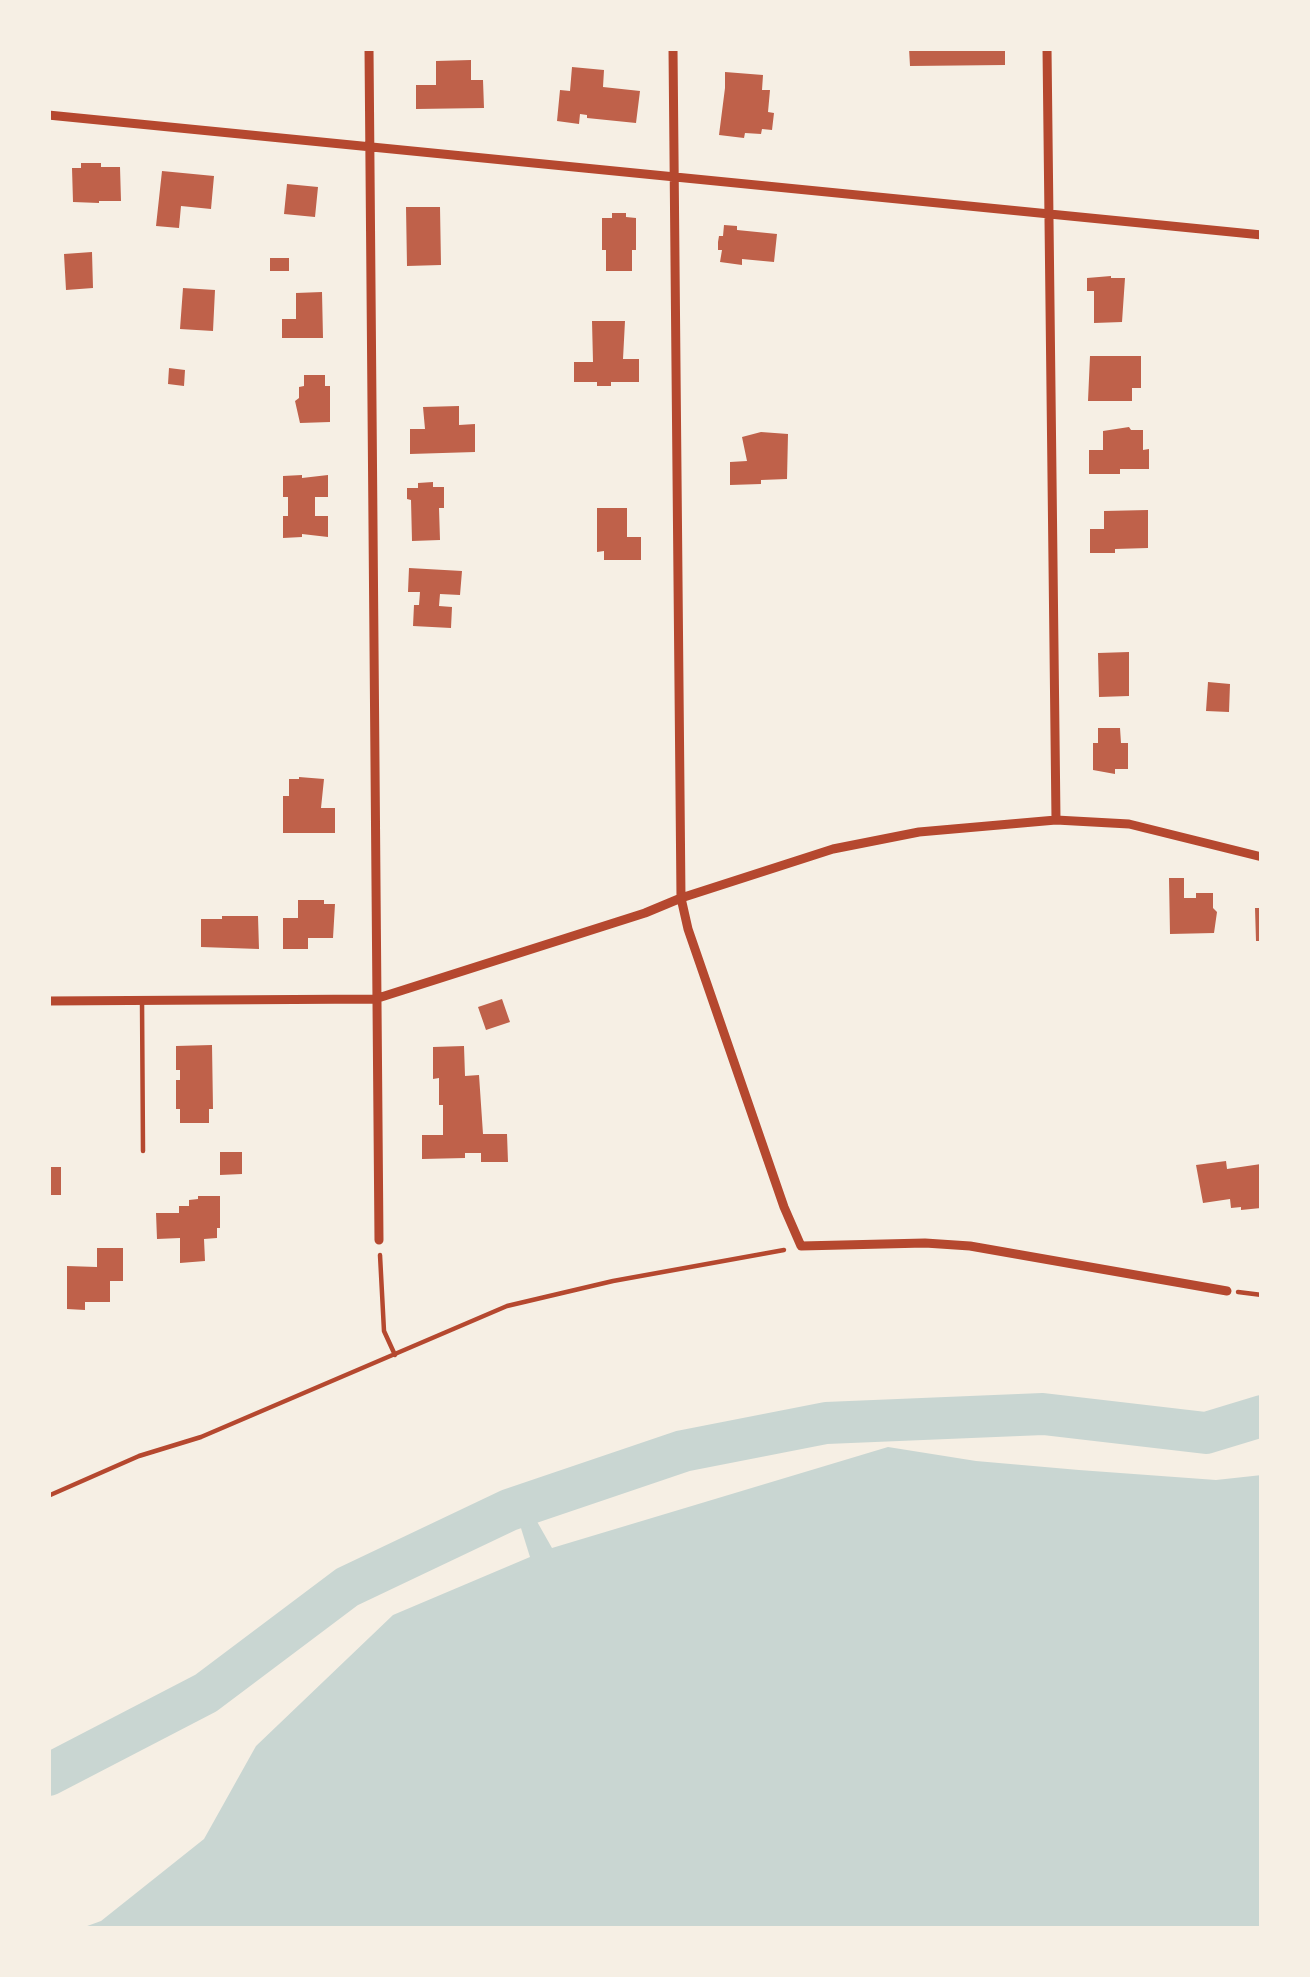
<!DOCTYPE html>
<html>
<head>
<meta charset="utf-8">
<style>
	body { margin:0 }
	#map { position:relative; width:1310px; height:1977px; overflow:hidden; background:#f6efe4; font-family:Figtree,sans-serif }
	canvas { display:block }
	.frame { position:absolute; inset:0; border:51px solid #f6efe4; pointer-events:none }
</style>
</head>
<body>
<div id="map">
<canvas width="1310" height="1977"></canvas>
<div class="frame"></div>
</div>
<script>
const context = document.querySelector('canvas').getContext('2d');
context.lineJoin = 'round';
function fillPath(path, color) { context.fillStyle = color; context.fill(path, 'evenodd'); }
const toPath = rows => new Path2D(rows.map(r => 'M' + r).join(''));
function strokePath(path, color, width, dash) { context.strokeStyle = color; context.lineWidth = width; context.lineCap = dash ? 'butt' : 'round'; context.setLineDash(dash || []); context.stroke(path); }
fillPath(toPath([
	[888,1447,976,1461,1079,1470,1216,1480,1262,1475,1262,1929,79,1929,101,1921,204,1839,256,1746,393,1615,530,1557,520,1525,535,1518,552,1548]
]), '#c9d6d2');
strokePath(toPath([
	[48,1775,206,1693,347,1587,509,1510,683,1451,826,1423,1043,1414,1206,1433,1262,1416]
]), '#c9d6d2', 42);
fillPath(toPath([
	[909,48,1005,48,1005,65,910,66],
	[471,60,471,80,483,80,484,108,416,109,416,85,436,85,436,61],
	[572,67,604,70,603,87,640,91,636,123,587,118,587,115,580,114,579,124,557,121,560,90,570,91],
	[725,72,763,75,762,90,770,90,768,112,774,113,772,130,762,129,761,134,745,133,744,138,719,135,725,88],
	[81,163,101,163,101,167,120,167,121,201,99,201,99,203,73,202,72,168,81,168],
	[162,171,214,176,211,209,181,206,179,228,156,226],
	[287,184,318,187,315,217,284,214],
	[406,207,440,207,441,265,407,266],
	[612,213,626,213,626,217,636,218,636,250,632,250,632,271,606,271,606,250,602,250,602,218,612,218],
	[724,225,737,226,737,230,777,234,774,262,742,259,742,265,720,262,722,250,718,250,718,242,719,236,723,236],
	[92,252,93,288,66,290,64,254],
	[270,258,289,258,289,271,270,271],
	[1111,276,1111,278,1125,278,1122,322,1094,323,1094,291,1087,291,1087,278],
	[183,288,215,290,213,331,180,329],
	[322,292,323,338,282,338,282,319,296,319,296,293],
	[592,321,625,321,623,359,639,359,639,382,611,382,611,386,597,386,597,382,574,382,574,362,593,362],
	[1090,356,1141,356,1141,388,1132,388,1132,401,1088,401],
	[169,368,185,370,184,386,168,384],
	[304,375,325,375,325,386,330,386,330,422,300,423,295,401,299,398,299,387,304,386],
	[459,406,459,425,475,424,475,452,410,454,410,429,425,429,423,407],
	[1129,427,1131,430,1143,430,1143,450,1149,449,1149,469,1120,469,1120,474,1089,474,1089,450,1103,450,1103,431],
	[761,432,788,434,787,479,761,480,761,484,730,485,730,462,747,461,742,437],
	[302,475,302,478,328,475,328,497,315,497,315,516,328,516,328,537,302,534,302,537,283,538,283,516,288,516,288,497,283,497,283,476],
	[433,482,433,487,444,487,444,508,439,508,440,540,412,541,411,500,407,499,407,488,418,488,418,483],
	[597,508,627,508,627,537,641,537,641,560,604,560,604,551,597,552],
	[1148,510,1148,548,1115,549,1115,553,1090,553,1090,529,1104,529,1104,511],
	[409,568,462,571,460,595,440,594,439,606,452,607,451,628,413,626,414,605,419,605,420,592,408,592],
	[1129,652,1129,696,1099,697,1098,653],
	[1208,682,1230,684,1229,712,1206,711],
	[1098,728,1120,728,1121,743,1128,743,1128,769,1115,769,1115,774,1093,770,1093,743,1098,743],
	[299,777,324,779,321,808,335,808,335,833,283,833,283,796,289,796,289,779,299,779],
	[1169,878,1184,878,1184,898,1196,898,1196,893,1213,893,1213,908,1217,912,1214,933,1170,934],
	[298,900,324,900,324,904,335,904,333,938,308,938,308,949,283,949,283,918,298,918],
	[1255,908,1262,908,1262,941,1256,941],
	[222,916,258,916,259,949,201,947,201,919,222,919],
	[502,999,510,1022,486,1030,478,1007],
	[212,1045,213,1109,209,1109,209,1123,180,1123,180,1109,176,1109,176,1080,180,1080,180,1070,176,1070,176,1046],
	[464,1046,465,1076,479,1075,483,1134,507,1134,508,1162,481,1162,481,1153,465,1153,465,1158,422,1159,422,1135,443,1135,443,1105,439,1105,439,1078,433,1079,433,1047],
	[220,1152,242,1152,242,1174,220,1175],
	[1226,1161,1227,1169,1261,1164,1261,1208,1241,1210,1241,1207,1231,1208,1230,1199,1203,1203,1196,1165],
	[48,1167,61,1167,61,1195,48,1195],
	[198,1196,220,1196,220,1228,217,1228,217,1238,204,1239,205,1261,180,1263,180,1238,157,1239,156,1213,179,1213,179,1206,189,1206,189,1200,198,1199],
	[97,1248,123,1248,123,1281,110,1281,110,1302,85,1302,85,1310,67,1309,67,1266,97,1267]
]), '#bf614a');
strokePath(toPath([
	[380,1255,384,1331,395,1355],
	[1238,1292,1262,1295],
	[48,1496,139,1456,201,1437,507,1306,613,1281,784,1250]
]), '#b5482f', 4.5);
strokePath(toPath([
	[142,1000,143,1151]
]), '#b5482f', 4.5);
strokePath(toPath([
	[369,48,379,1240],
	[673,48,681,898,688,929,784,1207,801,1246,925,1243,970,1246,1227,1291],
	[1047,48,1056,820],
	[48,115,1262,235],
	[48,1001,375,999,645,913,681,898,833,849,919,832,1056,820,1129,824,1262,857]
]), '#b5482f', 9);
</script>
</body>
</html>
